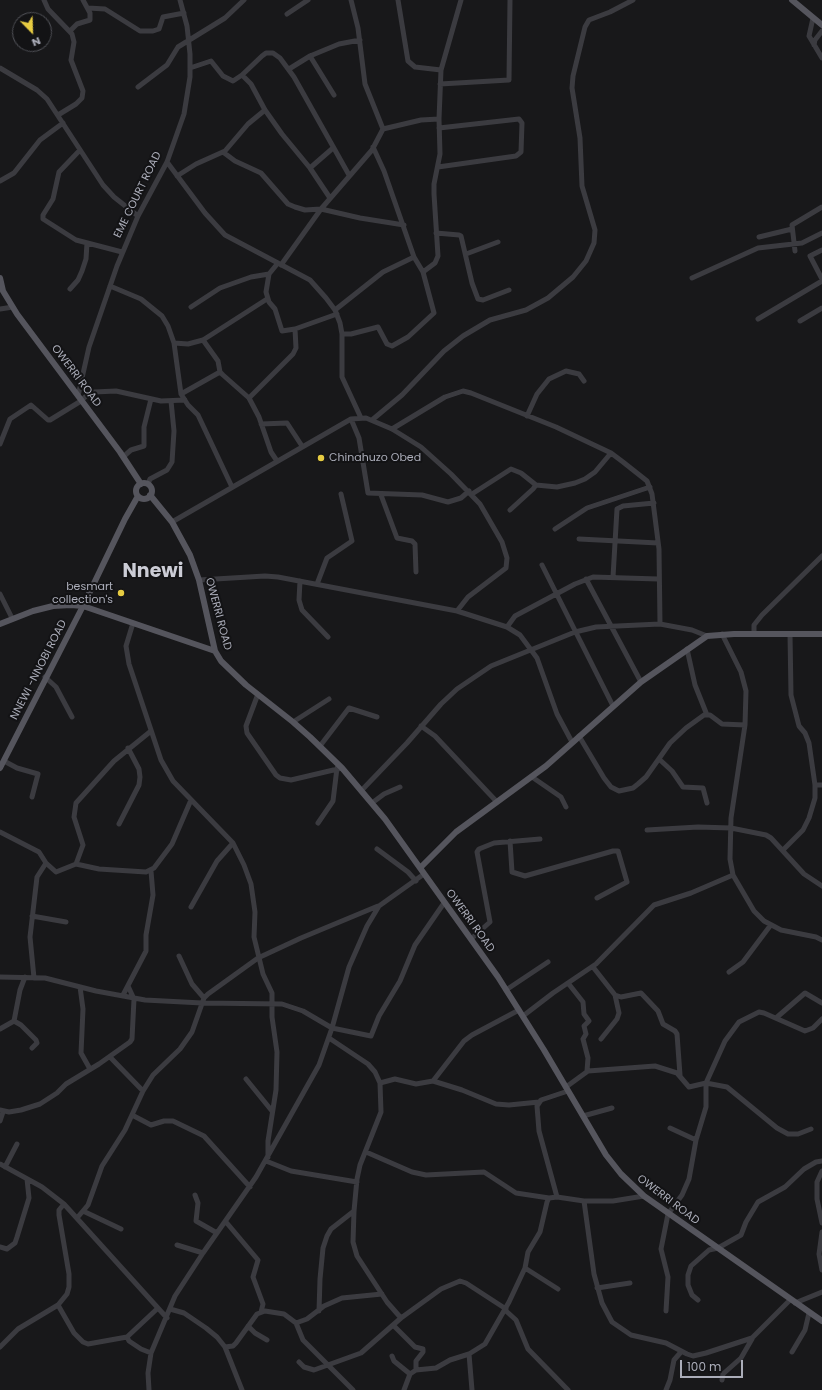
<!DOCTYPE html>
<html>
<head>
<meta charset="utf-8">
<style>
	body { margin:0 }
	#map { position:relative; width:822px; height:1390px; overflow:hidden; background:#18181a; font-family:Poppins,sans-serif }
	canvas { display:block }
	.north { position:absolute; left:12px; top:12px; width:40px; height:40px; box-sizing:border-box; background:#131315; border:1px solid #505157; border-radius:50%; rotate:157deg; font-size:11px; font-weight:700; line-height:16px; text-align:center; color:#abadb9 }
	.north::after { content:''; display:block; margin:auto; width:14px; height:18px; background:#e7cc42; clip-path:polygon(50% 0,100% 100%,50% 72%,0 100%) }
	.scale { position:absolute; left:680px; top:1360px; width:63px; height:18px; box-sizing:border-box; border:2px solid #abadb9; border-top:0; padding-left:5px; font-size:12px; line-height:14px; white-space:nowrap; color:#abadb9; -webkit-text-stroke:3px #131315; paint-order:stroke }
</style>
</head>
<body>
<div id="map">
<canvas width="822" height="1390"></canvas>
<div class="north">N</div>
<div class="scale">100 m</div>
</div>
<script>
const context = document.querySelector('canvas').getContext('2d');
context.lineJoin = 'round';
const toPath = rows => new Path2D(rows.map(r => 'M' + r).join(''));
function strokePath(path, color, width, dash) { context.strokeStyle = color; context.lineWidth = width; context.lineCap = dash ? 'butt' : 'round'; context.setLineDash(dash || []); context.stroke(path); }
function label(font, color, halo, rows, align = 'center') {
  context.font = font + ' Poppins,sans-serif'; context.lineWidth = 4; context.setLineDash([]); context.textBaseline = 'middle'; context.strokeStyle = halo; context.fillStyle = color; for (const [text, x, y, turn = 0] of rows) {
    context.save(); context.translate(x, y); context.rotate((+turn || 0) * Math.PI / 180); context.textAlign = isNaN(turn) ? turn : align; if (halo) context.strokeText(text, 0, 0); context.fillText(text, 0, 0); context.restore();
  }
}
strokePath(toPath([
	[44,0,48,9,72,34,74,42,71,60,83,91,82,98,76,104,58,115],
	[351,0,358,28,365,84,383,129],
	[398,0,408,61,415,67,441,70],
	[88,8,105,9,140,31,153,31,159,29,163,17,184,13],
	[287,14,308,0],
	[813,18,809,36,822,58],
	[70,31,77,24,90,20,90,13,83,0],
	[814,45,815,40,822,31],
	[310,56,334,95],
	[0,68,37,90,47,99,103,185,114,197,138,216],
	[190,68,211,61,223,76,233,81,242,75,262,56,266,53,273,53,280,58,294,77,349,175],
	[289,69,310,56,339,44,360,40],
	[242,75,251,84,265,110,282,134,310,168,330,198],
	[440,84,509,80,510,0],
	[138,87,167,65,178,47,225,18,244,0],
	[80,150,59,172,53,199,43,215,43,219,76,240,122,252],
	[223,152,235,161,261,173,288,204,295,207,305,210,321,209,360,218,404,225],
	[167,162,205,213,225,235,310,280,326,298,335,310,340,323,342,334,342,377,361,418],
	[438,167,516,156,521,152,522,123,519,119,439,128],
	[310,168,333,148],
	[177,176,196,164,225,151,248,124,265,110],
	[0,181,14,173,40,140,63,123],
	[436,233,459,235,461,236,472,283,478,299,483,300,509,290],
	[759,237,792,229],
	[822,250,810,256,822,279],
	[795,251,792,225,822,207],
	[466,254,498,242],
	[278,263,269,274,266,292,269,302,275,309,282,331,295,329,337,314],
	[281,265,321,209,372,150,383,129,421,120,439,119],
	[423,272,435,263,438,256,434,194,434,184,440,154,439,119,441,70,461,0],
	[692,278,758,248,802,243,822,233],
	[110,286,141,299,162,316,168,326,174,343,181,394,188,405,198,415,232,487],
	[70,289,78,280,82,271,86,259,87,243],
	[191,307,220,288,251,277,269,274],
	[0,309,13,307],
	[335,310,383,272,414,257],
	[758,319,822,281],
	[800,321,822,308],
	[342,334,351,334,378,327,387,344,392,346,408,337,434,313,423,272,414,257,384,171,373,147],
	[203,340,218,361,220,372,223,375,249,398,259,417,271,452,277,461],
	[174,343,188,344,203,340,267,299],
	[181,394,220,372],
	[78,396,89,347,117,266,138,216,167,162,184,114,190,77,190,54,187,26,180,0],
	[249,398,293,354,296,348,295,329],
	[527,416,537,394,549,379,566,371,579,374,584,381],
	[351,419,359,438,368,493,422,495,448,502,461,498,469,491],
	[372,420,402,395,444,351,463,336,490,320,526,310,548,298,573,277,586,261,594,243,595,230,582,186,580,138,572,88,573,76,585,27,589,20,610,12,633,0],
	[261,424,287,423,302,446],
	[392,429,445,397,463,391,471,393,556,427,611,453,623,462,647,481,652,494,659,549,660,624],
	[0,444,10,419,31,405,48,420,50,420,81,401,88,394,94,392,116,391,161,401,185,400],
	[123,457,131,450,144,446,144,427,151,399],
	[148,484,150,479,167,470,172,462,174,431,171,401],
	[472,494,511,469,521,473,536,485,557,487,575,483,585,479,595,472,611,453],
	[381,495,397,538,412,541,415,544,416,572],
	[510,510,533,489,536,485],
	[172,522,351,419,366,418,392,429,421,447,451,474,480,504,502,542,507,558,506,568,468,597,457,611],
	[555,529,587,508,650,487],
	[579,539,658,543],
	[542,565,613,706],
	[613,577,617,509,623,506,654,503],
	[586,579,641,682],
	[199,580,265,576,278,577,457,611,507,627,520,635,537,658,557,714,572,742],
	[300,581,299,600,302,610,328,637],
	[317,584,327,558,352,541,341,494],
	[0,594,12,618],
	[133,623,126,646,129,664,161,760,173,781,233,843,244,865,251,884,255,912,254,937,263,974,272,993,272,1017,277,1052,276,1090,268,1141,268,1157],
	[507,627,515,616,575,584,593,577,658,579],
	[722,634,741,672,746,691,745,725,731,818,730,859,733,875,754,911,764,921,781,930,816,937,822,940],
	[754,634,754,625,762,615,822,556],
	[687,649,695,685,707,715],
	[45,677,56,687,72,717],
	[258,694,246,726,247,733,276,775,280,778,291,780,342,768],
	[293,722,329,699],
	[421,726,435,736,497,802],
	[579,736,604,778,611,787,619,791,633,788,638,784,646,777,670,743,686,728,704,715,710,715,722,724,745,725],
	[320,746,349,708,377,717],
	[659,759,672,771,683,787,703,788,707,803],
	[4,761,17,768,38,774,32,797],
	[532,777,561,797,566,807],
	[815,785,822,785],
	[361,791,407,743,441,704,457,689,491,666,575,632,596,627,660,624,692,630,707,636],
	[372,803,384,794,400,787],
	[318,823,333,801,337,768],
	[119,824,139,785,140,777,139,769,128,748],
	[647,830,698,827,731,828,766,835,771,838,804,874,822,886],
	[0,832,39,852,46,863,56,872,76,864,99,869,146,872,154,868,172,844,191,800],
	[510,841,512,872,525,876,613,851,618,851,627,882,597,898],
	[377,849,408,872,416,881],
	[783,850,803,830,809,818,815,798,815,785,809,743,805,733,799,726,791,695,790,634],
	[76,864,83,845,74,817,76,803,114,761,151,731],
	[191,907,217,861,233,843],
	[32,916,66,922],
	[471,939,490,922,477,852,479,849,494,843,540,839],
	[179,956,192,984,204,998],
	[593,967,615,995,619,1013,617,1019,601,1039],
	[729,972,743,962,770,926],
	[0,977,45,978,96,991,145,1000,202,1003,282,1004,303,1011,332,1028,371,1036,379,1016,400,981,415,945,444,903],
	[34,978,30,937,37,877,46,863],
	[568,983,583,1002,584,1014,589,1021,584,1026,586,1034,583,1039,588,1058,587,1071],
	[80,987,83,1009,81,1053,90,1069],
	[506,990,548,962],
	[123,995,146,951,146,935,153,895,151,871],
	[615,995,621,997,641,993,658,1011,663,1024,675,1031,677,1034,680,1075],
	[523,1016,553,993,596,964,654,905,691,893,733,875],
	[776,1018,805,993,822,1003],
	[14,1021,21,1025,36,1040,37,1043,32,1048],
	[0,1029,14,1021,20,990,25,977],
	[329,1038,368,1064,375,1072,380,1083,381,1112,360,1165,357,1179,354,1211,353,1242,357,1256,387,1302,401,1318],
	[110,1057,143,1091],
	[246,1079,272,1111],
	[433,1081,462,1090,496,1104,509,1105,539,1102],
	[380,1083,395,1079,416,1084,433,1081,464,1041,472,1035,519,1010],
	[566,1087,588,1071,655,1066,677,1073,689,1087,706,1083,727,1087,777,1128,788,1134,798,1134,811,1129],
	[568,1091,541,1100,537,1106,539,1131,557,1197,584,1201,613,1201,644,1196],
	[0,1110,9,1112,21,1110,40,1104,57,1093,66,1084,99,1064,130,1042,132,1039,134,999,128,986],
	[132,1115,151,1125,164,1121,173,1121,204,1136,250,1187],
	[583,1116,612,1108],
	[0,1121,3,1112],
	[670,1128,696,1140],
	[366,1152,412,1172,426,1175,484,1172,516,1193,549,1198],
	[266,1161,291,1171,357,1182],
	[0,1164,42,1187,64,1204,167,1318],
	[5,1167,17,1144],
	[822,1171,817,1182,817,1199,822,1223],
	[195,1195,198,1203,196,1221,217,1233],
	[584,1201,594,1274,602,1303,612,1322,631,1335,666,1343,687,1354,693,1356,706,1353,752,1338,790,1300],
	[83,1211,121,1229],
	[77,1218,88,1205,102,1166,125,1130,143,1091,153,1075,180,1049,192,1032,204,998,208,994,258,958,301,938,378,906],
	[226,1222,258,1260,253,1277,263,1304,261,1312],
	[822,1232,819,1254,822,1270],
	[177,1245,203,1253],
	[0,1247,7,1249,15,1243,17,1237,29,1198,27,1179],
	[525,1268,558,1289],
	[597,1288,630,1283],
	[698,1300,692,1295,688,1285,688,1275,691,1266,709,1250,718,1248,741,1235,746,1222,758,1202,785,1187,804,1169,816,1162,822,1161],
	[795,1303,822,1292],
	[58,1305,74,1333,83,1342,88,1344,127,1337,158,1308],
	[170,1309,184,1313,206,1328,217,1337,225,1347,242,1390],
	[505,1310,516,1320,528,1349,568,1390],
	[319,1311,320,1279,323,1248,327,1236,331,1229,354,1211],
	[666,1311,668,1277,661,1249,668,1214,682,1195,689,1179,696,1140,706,1107,706,1083,725,1041,739,1022,759,1012,764,1013,805,1031,813,1028,822,1019],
	[296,1323,307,1319,324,1306,342,1298,382,1294],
	[393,1325,415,1347,423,1349,423,1352,416,1361,416,1370],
	[248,1326,255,1333,267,1340],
	[127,1337,129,1341,141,1349,151,1353],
	[0,1347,18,1329,58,1305,67,1294,69,1287,69,1274,59,1215,59,1210,64,1204],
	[225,1347,233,1346,236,1343,257,1314,265,1311,284,1314,296,1323,303,1340,353,1390],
	[792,1352,805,1330,809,1313],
	[469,1354,472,1390],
	[392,1356,394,1361,410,1374],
	[299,1362,304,1367,314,1370,361,1353,401,1318,441,1289,460,1281,466,1283,506,1309],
	[722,1380,723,1374,741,1358,752,1339],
	[149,1390,148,1373,151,1353,175,1296,203,1253,256,1177,319,1065,332,1028,349,967,367,926,379,906,424,874],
	[404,1390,410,1374,416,1370,436,1368,450,1360,469,1354,485,1344,509,1302,525,1268,528,1252,540,1232,547,1202,549,1198,557,1197],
	[666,1390,670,1380,674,1360,681,1352]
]), '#3b3b40', 5);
strokePath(toPath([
	[792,0,822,25],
	[0,278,3,291,17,314,120,452,141,484],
	'136 491a8 8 0 1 1 16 0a8 8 0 1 1-16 0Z',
	[150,495,172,522,190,555,199,580,215,651,221,661,246,685,293,722,310,737,342,768,385,819,498,977,544,1050,606,1155,621,1174,644,1196,822,1321],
	[0,624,33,611,53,606,71,605,83,606,215,651],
	[0,768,83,606,125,519,138,496],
	[420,868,456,832,546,766,641,682,707,636,734,634,822,634]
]), '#55555d', 6);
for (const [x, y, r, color] of [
	[321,458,4,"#e7cc42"],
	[121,593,4,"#e7cc42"]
]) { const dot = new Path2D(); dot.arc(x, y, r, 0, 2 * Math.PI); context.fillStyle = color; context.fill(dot); strokePath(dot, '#131315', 1.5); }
label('11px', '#abadb9', '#131315', [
	["EME COURT ROAD",138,195,-64],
	["OWERRI ROAD",76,376,53],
	["OWERRI ROAD",218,614,75],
	["NNEWI -NNOBI ROAD",39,670,-63],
	["OWERRI ROAD",470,921,54],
	["OWERRI ROAD",668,1200,37]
]);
label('11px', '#abadb9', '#131315', [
	["Chinahuzo Obed",329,458],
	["besmart",113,587,"right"],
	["collection's",113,600,"right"]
], 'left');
label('bold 19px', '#cbccd5', '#131315', [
	["Nnewi",153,572]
]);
</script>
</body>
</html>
